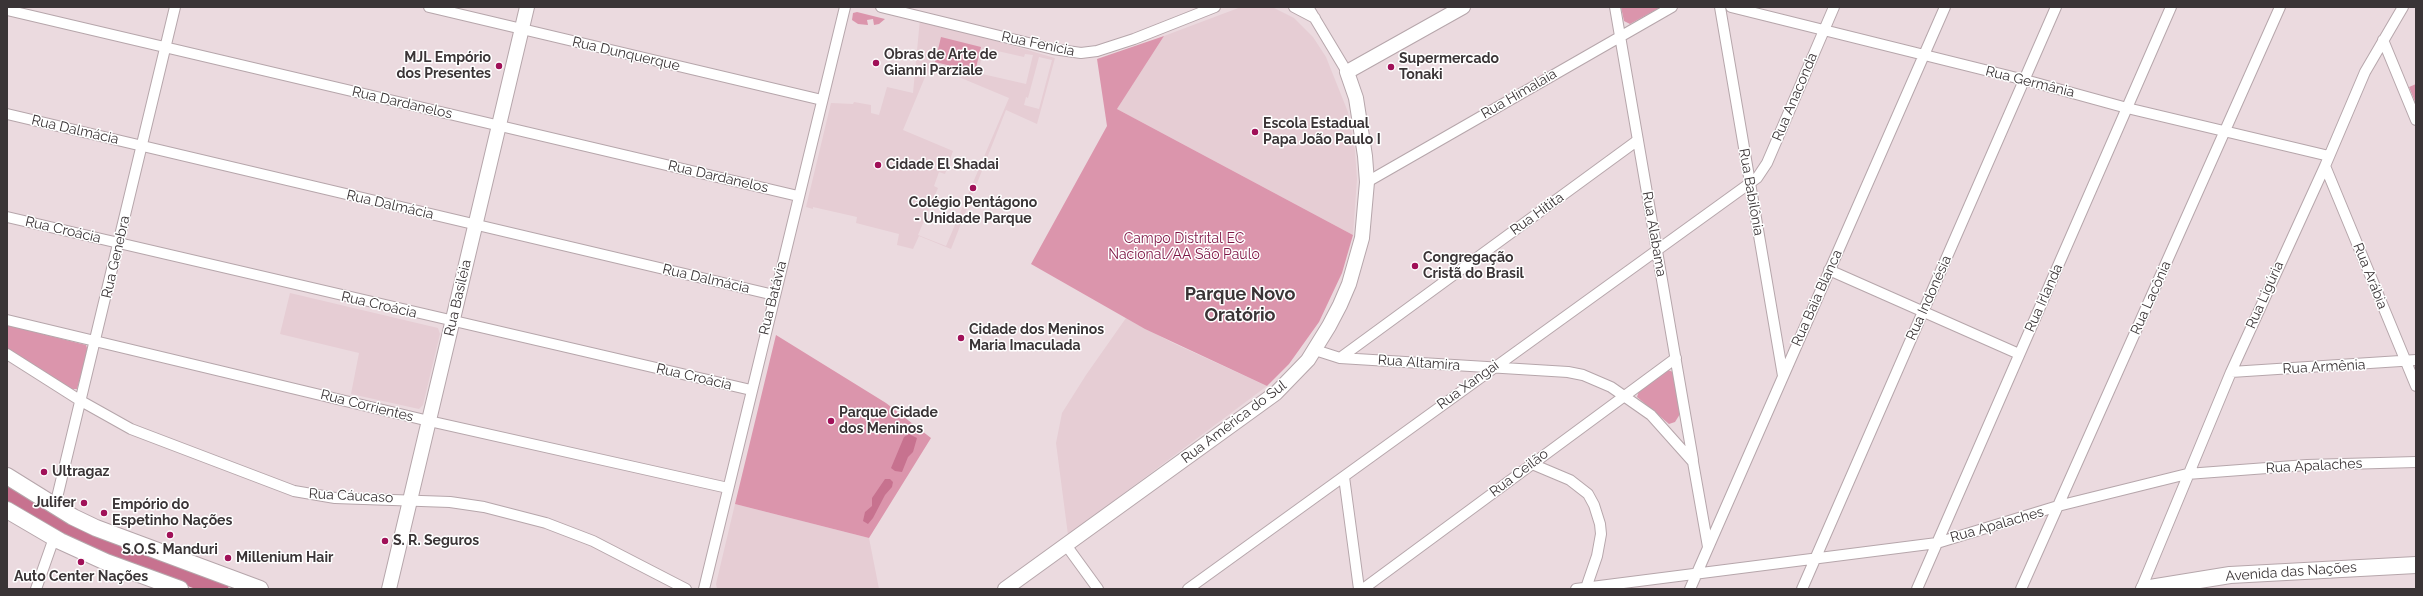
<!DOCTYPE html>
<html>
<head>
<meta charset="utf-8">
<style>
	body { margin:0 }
	#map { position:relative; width:2423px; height:596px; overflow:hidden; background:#ebdadf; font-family:Raleway,sans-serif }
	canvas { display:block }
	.frame { position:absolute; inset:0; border:8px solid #3a3436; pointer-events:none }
</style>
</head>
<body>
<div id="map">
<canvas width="2423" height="596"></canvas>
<div class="frame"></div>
</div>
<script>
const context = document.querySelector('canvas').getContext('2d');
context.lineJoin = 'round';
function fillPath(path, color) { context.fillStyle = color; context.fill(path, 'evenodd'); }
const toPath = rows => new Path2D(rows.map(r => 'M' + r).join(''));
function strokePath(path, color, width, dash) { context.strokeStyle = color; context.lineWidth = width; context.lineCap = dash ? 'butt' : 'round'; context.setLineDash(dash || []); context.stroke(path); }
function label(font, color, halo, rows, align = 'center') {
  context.font = font + ' Raleway,sans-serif'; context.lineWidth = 3; context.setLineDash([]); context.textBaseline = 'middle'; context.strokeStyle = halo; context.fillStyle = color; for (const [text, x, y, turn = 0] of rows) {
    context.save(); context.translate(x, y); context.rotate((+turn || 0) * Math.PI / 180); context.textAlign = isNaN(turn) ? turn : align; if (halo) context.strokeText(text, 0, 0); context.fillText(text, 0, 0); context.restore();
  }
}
fillPath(toPath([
	[1241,7,1272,7,1294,18,1313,37,1326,57,1348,112,1355,151,1357,179,1353,235,1117,109,1164,36],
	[920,19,1055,58,1037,124,1006,110,951,249,919,236,913,249,897,245,899,234,856,223,857,217,813,207,813,209,806,207,831,103,853,104,854,102,871,105,871,113,879,115,887,87,913,93],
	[984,48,1024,57,1025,54,1033,55,1026,84,978,73],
	[1039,57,1052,60,1039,109,1024,105,1026,97,1028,98],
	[930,65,1009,98,946,246,918,235,938,188,934,186,939,172,945,174,953,151,903,130],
	[290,293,438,328,440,334,423,405,419,409,351,394,359,353,280,334],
	[1126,318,1173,343,1267,386,1068,535,1056,443,1062,413,1086,375],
	[735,504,869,538,879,589,717,589,716,584]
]), '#e6cdd4');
fillPath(toPath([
	[1621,7,1661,7,1630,24,1624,21],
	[857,12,885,19,879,24,874,25,873,19,867,20,868,25,858,24,852,20,853,13],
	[1164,36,1117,109,1353,235,1342,273,1319,322,1289,364,1267,386,1145,329,1031,264,1107,126,1097,59],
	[941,37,981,47,975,72,935,62],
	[2416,84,2416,104,2409,87],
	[7,325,86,345,88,351,77,389,71,389,7,349],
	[776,335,886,403,931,438,869,538,735,504],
	[1668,370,1673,372,1680,414,1675,422,1669,424,1637,397,1639,391]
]), '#db95ac');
fillPath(toPath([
	[909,434,917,438,913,452,908,457,902,472,895,471,891,468,904,437],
	[885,479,890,479,893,482,892,487,885,495,873,518,868,524,863,521,865,512,872,506,872,498]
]), '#c7728f');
strokePath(toPath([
	[7,492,48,518,94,542,220,589]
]), '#c7728f', 17);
const street = toPath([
	[429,7,822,100],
	[881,7,1053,49,1081,53,1097,51,1134,39,1215,7],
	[1294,7,1315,18],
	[1308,7,1347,72],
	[1615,7,1693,460],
	[1720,7,1783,376],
	[1731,7,2025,80,2127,108,2329,156],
	[7,10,798,196],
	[2383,40,2416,120],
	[7,114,774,295],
	[2325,166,2416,386],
	[1367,182,1672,7],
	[7,217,751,390],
	[1829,270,2019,354],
	[7,320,429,421,728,488],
	[1315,350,1340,358,1568,372,1583,375,1611,387,1651,415,1693,462,1708,547],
	[7,354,81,401,131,429,294,491,335,498,450,502,484,507,546,523,593,541,686,589],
	[1340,358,1638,140],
	[2231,372,2416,360],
	[1532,464,1570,480,1588,494,1594,505,1600,524,1601,534,1597,556,1586,588],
	[1344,477,1359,589],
	[55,506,175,7],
	[1066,545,1098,589],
	[36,589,54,538],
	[704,589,845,7],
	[1188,589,1757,178,1767,163,1834,7],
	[1363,589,1676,358],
	[1576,589,1937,543,2058,506,2187,474,2307,465,2416,462],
	[1690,589,1945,7],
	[1802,589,2056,7],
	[1917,589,2171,7],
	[2021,589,2280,7],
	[2141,589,2231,372,2325,166,2365,72,2403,7]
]);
const secondary = toPath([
	[389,589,527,7],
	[1005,589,1276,393,1308,360,1329,326,1340,305,1349,284,1362,238,1367,182,1365,156,1356,98,1347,72,1463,7]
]);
const primary = toPath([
	[7,476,73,517,96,528,260,589],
	[7,510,60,541,106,562,180,589],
	[2144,589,2230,575,2416,565]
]);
strokePath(street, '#b6a6ab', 12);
strokePath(secondary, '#b6a6ab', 16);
strokePath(primary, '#b6a6ab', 18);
strokePath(street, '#fff', 10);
strokePath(secondary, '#fff', 14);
strokePath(primary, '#fff', 16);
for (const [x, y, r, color] of [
	[876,63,4,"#a01058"],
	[499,66,4,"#a01058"],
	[1391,67,4,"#a01058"],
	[1255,132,4,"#a01058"],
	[878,165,4,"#a01058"],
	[973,188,4,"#a01058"],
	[1415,266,4,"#a01058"],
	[961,338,4,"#a01058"],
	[831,421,4,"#a01058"],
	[44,472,4,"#a01058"],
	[84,503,4,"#a01058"],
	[104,513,4,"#a01058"],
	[170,535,4,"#a01058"],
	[385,541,4,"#a01058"],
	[228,558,4,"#a01058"],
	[81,562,4,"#a01058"]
]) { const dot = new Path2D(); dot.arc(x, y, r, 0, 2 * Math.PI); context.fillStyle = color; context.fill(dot); strokePath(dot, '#fff', 1.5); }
label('14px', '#3a3436', '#fff', [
	["Rua Fenícia",1038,44,12],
	["Rua Dunquerque",626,54,13],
	["Rua Germânia",2030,82,14],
	["Rua Himalaia",1519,94,-30],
	["Rua Anaconda",1795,97,-67],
	["Rua Dardanelos",402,103,13],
	["Rua Dalmácia",75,130,13],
	["Rua Dardanelos",718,177,13],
	["Rua Babilônia",1751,192,80],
	["Rua Dalmácia",390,205,13],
	["Rua Hitita",1537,214,-36],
	["Rua Croácia",63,230,13],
	["Rua Alabama",1654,234,80],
	["Rua Genebra",116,257,-77],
	["Rua Arábia",2370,276,68],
	["Rua Dalmácia",706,279,13],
	["Rua Ligúria",2265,295,-66],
	["Rua Basiléia",458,298,-77],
	["Rua Batávia",773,298,-76],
	["Rua Baia Blanca",1817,298,-66],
	["Rua Indonésia",1929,298,-66],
	["Rua Irlanda",2044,298,-66],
	["Rua Lacônia",2151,298,-66],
	["Rua Croácia",379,305,13],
	["Rua Altamira",1419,363,4],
	["Rua Armênia",2324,367,-3],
	["Rua Croácia",694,377,13],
	["Rua Xangai",1468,385,-36],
	["Rua Corrientes",367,406,14],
	["Rua América do Sul",1234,422,-37],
	["Rua Apalaches",2314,466,-3],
	["Rua Ceilão",1519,473,-37],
	["Rua Cáucaso",351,496,3],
	["Rua Apalaches",1997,525,-16],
	["Avenida das Nações",2291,572,-4]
]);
label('bold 14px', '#3a3436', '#fff', [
	["Obras de Arte de",884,55],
	["Gianni Parziale",884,71],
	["MJL Empório",491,58,"right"],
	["dos Presentes",491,74,"right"],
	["Supermercado",1399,59],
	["Tonaki",1399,75],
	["Escola Estadual",1263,124],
	["Papa João Paulo I",1263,140],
	["Cidade El Shadai",886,165],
	["Colégio Pentágono",973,203,"center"],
	["- Unidade Parque",973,219,"center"],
	["Congregação",1423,258],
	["Cristã do Brasil",1423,274],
	["Cidade dos Meninos",969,330],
	["Maria Imaculada",969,346],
	["Parque Cidade",839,413],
	["dos Meninos",839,429],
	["Ultragaz",52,472],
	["Julifer",76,503,"right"],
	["Empório do",112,505],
	["Espetinho Nações",112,521],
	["S. R. Seguros",393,541],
	["S.O.S. Manduri",170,550,"center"],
	["Millenium Hair",236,558],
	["Auto Center Nações",81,577,"center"]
], 'left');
label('14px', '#7d1545', '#fff', [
	["Campo Distrital EC",1184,239],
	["Nacional/AA São Paulo",1184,255]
]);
label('bold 18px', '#3a3436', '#fff', [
	["Parque Novo",1240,295],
	["Oratório",1240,316]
]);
</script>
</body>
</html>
